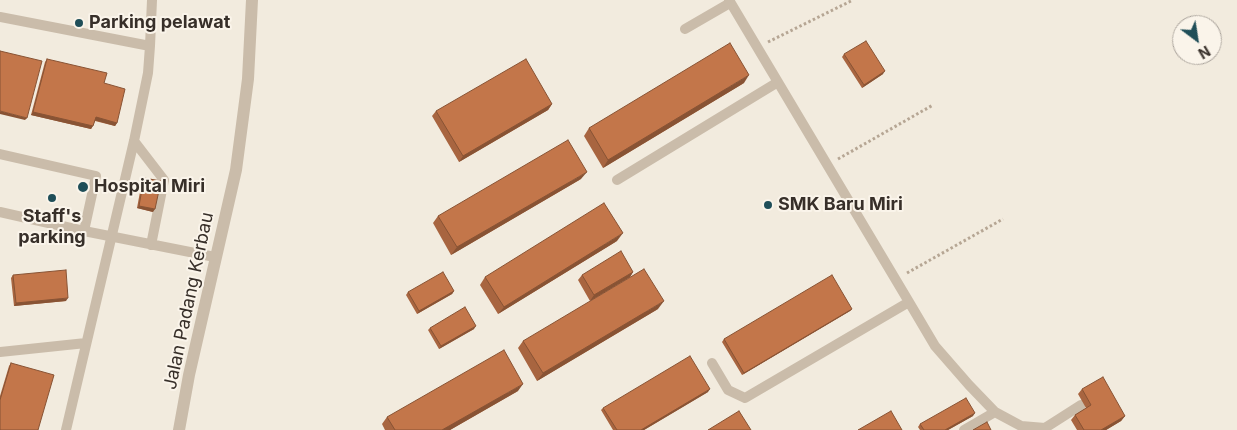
<!DOCTYPE html>
<html>
<head>
<meta charset="utf-8">
<style>
	body { margin:0 }
	#map { position:relative; width:1237px; height:430px; overflow:hidden; background:#f2ebde; font-family:Inter,sans-serif }
	canvas { display:block }
	.north { position:absolute; left:1172px; top:15px; width:50px; height:50px; box-sizing:border-box; background:#faf4ea; border:1px solid #aca59d; border-radius:50%; rotate:149deg; font-size:14px; font-weight:700; line-height:20px; text-align:center; color:#372f29 }
	.north::after { content:''; display:block; margin:auto; width:18px; height:22px; background:#1f4e58; clip-path:polygon(50% 0,100% 100%,50% 72%,0 100%) }
</style>
</head>
<body>
<div id="map">
<canvas width="1237" height="430"></canvas>
<div class="north">N</div>
</div>
<script>
const context = document.querySelector('canvas').getContext('2d');
context.lineJoin = 'round';
const toPath = rows => new Path2D(rows.map(r => 'M' + r).join(''));
function strokePath(path, color, width, dash) { context.strokeStyle = color; context.lineWidth = width; context.lineCap = dash ? 'butt' : 'round'; context.setLineDash(dash || []); context.stroke(path); }
function fillPath(path, color) { context.fillStyle = color; context.fill(path, 'evenodd'); }
function label(font, color, halo, rows, align = 'center') {
  context.font = font + ' Inter,sans-serif'; context.lineWidth = 4; context.setLineDash([]); context.textBaseline = 'middle'; context.strokeStyle = halo; context.fillStyle = color; for (const [text, x, y, turn = 0] of rows) {
    context.save(); context.translate(x, y); context.rotate((+turn || 0) * Math.PI / 180); context.textAlign = isNaN(turn) ? turn : align; if (halo) context.strokeText(text, 0, 0); context.fillText(text, 0, 0); context.restore();
  }
}
strokePath(toPath([
	[768,42,853,0],
	[838,159,933,105],
	[907,273,1003,219]
]), '#b6a694', 3, [2.5, 2.5]);
strokePath(toPath([
	[0,17,150,46,152,0],
	[685,29,730,3],
	[134,141,164,180,151,245],
	[0,154,96,176,84,231],
	[617,180,778,82],
	[0,212,84,231,215,257],
	[909,302,935,346,969,385,995,412,1021,426,1045,428,1081,405],
	[0,352,86,343],
	[712,363,728,390,745,398,909,302,729,0],
	[66,430,134,141,148,73,150,46],
	[964,430,995,412]
]), '#cabcaa', 10);
strokePath(toPath([
	[179,430,189,375,236,170,248,79,252,0]
]), '#cabcaa', 12);
fillPath(toPath([
	[844,54,883,74,862,88,842,57],
	[47,59,117,123,115,126,95,121,91,129,31,115,45,62],
	[744,83,603,168,584,136,589,128],
	[552,104,548,110,459,162,432,116,436,111],
	[144,178,153,212,137,208,142,181],
	[581,179,451,255,433,223,438,216],
	[617,241,498,314,480,285,485,277],
	[633,272,630,277,590,301,578,280,582,275],
	[13,275,66,301,14,306,11,278],
	[454,291,452,294,417,314,406,295,408,292],
	[658,309,537,381,518,348,523,341],
	[852,309,850,311,742,375,722,342,724,339],
	[430,328,474,329,439,349,428,330],
	[11,363,0,430,0,396,9,366],
	[1082,389,1125,416,1121,421,1106,430,1077,430,1071,420,1075,415,1086,408,1078,394],
	[518,391,450,430,385,430,382,424,387,417],
	[708,392,644,430,613,430,601,410,603,408],
	[973,416,948,430,920,430,918,427,920,424]
]), '#a86540');
fillPath(toPath([
	[885,71,883,74,862,88,864,85],
	[749,75,744,83,603,168,608,160],
	[552,104,548,110,459,162,463,156],
	[0,111,27,118,25,120,0,114],
	[33,112,93,126,91,129,31,115],
	[96,117,117,123,115,126,94,120],
	[587,172,581,179,451,255,457,247],
	[139,206,155,209,153,212,137,208],
	[623,233,617,241,498,314,504,307],
	[633,272,630,277,590,301,594,295],
	[454,291,452,294,417,314,419,311],
	[68,298,66,301,14,306,16,303],
	[664,301,658,309,537,381,543,373],
	[852,309,850,311,742,375,744,373],
	[476,326,474,329,439,349,441,346],
	[523,384,518,391,450,430,442,430],
	[710,389,708,392,644,430,641,430],
	[975,413,973,416,948,430,945,430],
	[1125,416,1121,421,1106,430,1101,430]
]), '#885334');
const building = toPath([
	[866,41,885,71,864,85,844,54,866,41],
	[730,43,749,75,608,160,589,128,730,43],
	[0,51,42,61,27,118,0,111,0,51],
	[47,59,107,73,104,83,125,89,117,123,96,117,93,126,33,112,47,59],
	[526,59,552,104,463,156,436,111,526,59],
	[568,140,587,172,457,247,438,216,568,140],
	[144,178,161,181,155,209,139,206,144,178],
	[604,203,623,233,504,307,485,277,604,203],
	[621,251,633,272,594,295,582,275,621,251],
	[644,269,664,301,543,373,523,341,644,269],
	[66,270,68,298,16,303,13,275,66,270],
	[443,272,454,291,419,311,408,292,443,272],
	[832,275,852,309,744,373,724,339,832,275],
	[465,307,476,326,441,346,430,328,465,307],
	[504,350,523,384,442,430,395,430,387,417,504,350],
	[690,356,710,389,641,430,617,430,603,408,690,356],
	[11,363,54,375,38,430,0,430,0,400,11,363],
	[1103,377,1125,416,1101,430,1084,430,1075,415,1091,405,1082,389,1103,377],
	[966,398,975,413,945,430,924,430,920,424,966,398],
	[739,411,751,430,708,430,739,411],
	[891,411,902,430,858,430,891,411],
	[987,422,991,430,973,430,987,422]
]);
fillPath(building, '#c3764a');
strokePath(building, '#885334', 1);
for (const [x, y, r, color] of [
	[79,23,5,"#1f4e58"],
	[83,187,6,"#1f4e58"],
	[52,198,5,"#1f4e58"],
	[768,205,5,"#1f4e58"]
]) { const dot = new Path2D(); dot.arc(x, y, r, 0, 2 * Math.PI); context.fillStyle = color; context.fill(dot); strokePath(dot, '#faf4ea', 2); }
label('bold 18px', '#372f29', '#faf4ea', [
	["Parking pelawat",89,23],
	["Hospital Miri",94,187],
	["SMK Baru Miri",778,205],
	["Staff's",52,217,"center"],
	["parking",52,238,"center"]
], 'left');
label('18px', '#372f29', '#faf4ea', [
	["Jalan Padang Kerbau",189,301,-78]
]);
</script>
</body>
</html>
